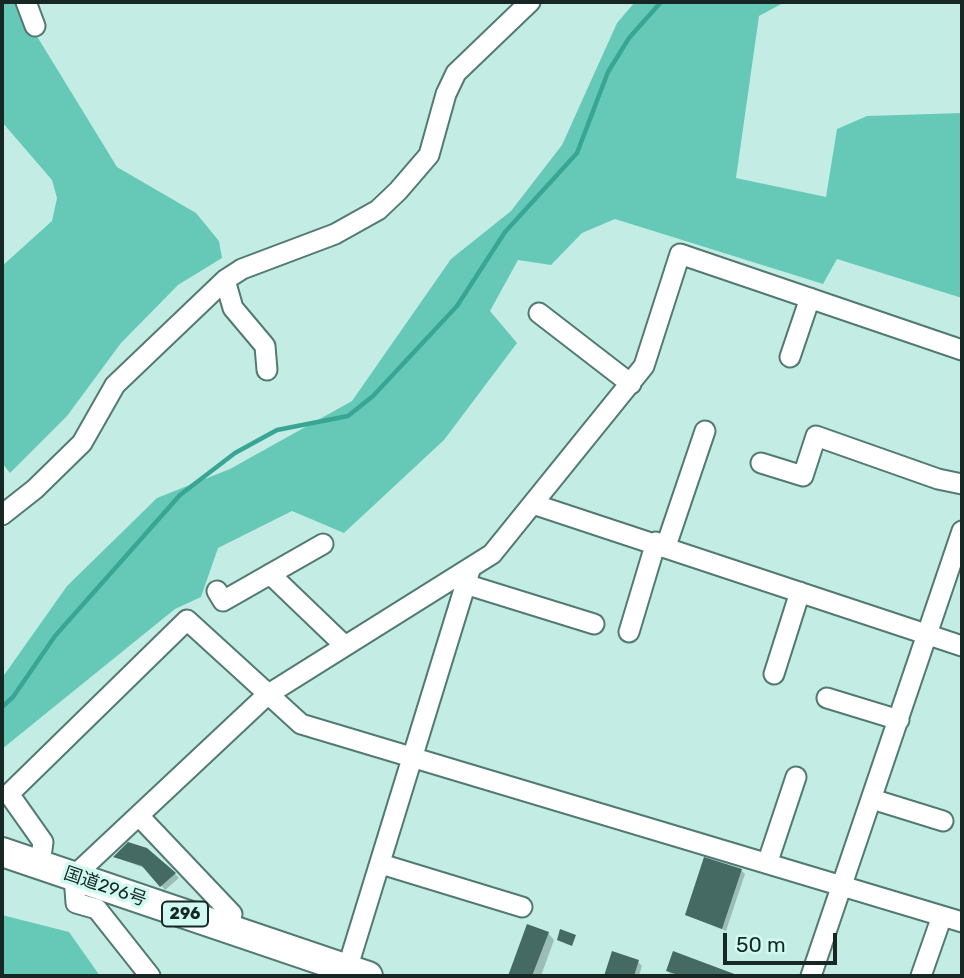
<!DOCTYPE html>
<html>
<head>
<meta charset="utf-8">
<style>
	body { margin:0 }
	#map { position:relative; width:964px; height:978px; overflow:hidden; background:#c3ede4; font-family:Rubik,sans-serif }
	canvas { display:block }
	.frame { position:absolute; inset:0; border:4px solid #172724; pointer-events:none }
	.scale { position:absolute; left:723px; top:933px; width:114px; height:32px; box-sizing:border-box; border:4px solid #172724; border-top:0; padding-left:9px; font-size:21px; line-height:24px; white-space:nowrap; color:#172724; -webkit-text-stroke:5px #d0faf1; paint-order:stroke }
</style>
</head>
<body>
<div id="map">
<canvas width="964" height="978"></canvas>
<div class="frame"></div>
<div class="scale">50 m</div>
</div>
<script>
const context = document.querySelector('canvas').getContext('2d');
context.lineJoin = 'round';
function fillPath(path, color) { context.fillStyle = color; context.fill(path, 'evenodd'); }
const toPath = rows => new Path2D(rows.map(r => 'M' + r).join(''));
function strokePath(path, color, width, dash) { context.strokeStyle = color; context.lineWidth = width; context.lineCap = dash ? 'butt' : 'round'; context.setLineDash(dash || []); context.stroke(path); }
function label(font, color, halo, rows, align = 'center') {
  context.font = font + ' Rubik,"Noto Sans JP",sans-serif'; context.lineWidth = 7; context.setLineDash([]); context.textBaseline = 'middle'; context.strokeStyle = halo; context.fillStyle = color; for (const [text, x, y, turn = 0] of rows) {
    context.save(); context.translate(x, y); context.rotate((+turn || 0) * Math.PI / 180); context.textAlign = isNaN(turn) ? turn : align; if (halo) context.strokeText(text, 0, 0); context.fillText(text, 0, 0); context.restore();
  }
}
fillPath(toPath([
	[2,2,16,2,117,167,196,213,219,241,222,258,178,285,121,343,67,416,10,473,2,463,2,266,52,221,57,198,52,180,2,122],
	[635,2,785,2,759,16,736,178,826,197,837,129,867,116,962,113,962,298,837,259,823,284,615,219,582,233,551,265,518,260,490,311,517,343,444,440,344,533,292,511,218,548,201,597,175,609,2,749,2,678,67,586,157,498,230,469,352,401,451,259,511,211,562,145,617,23],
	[2,915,69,932,100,976,2,976]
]), '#66c9b8');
fillPath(toPath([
	[115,857,166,864,179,878,165,890,147,869],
	[741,870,745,874,726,931,687,915],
	[528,926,548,933,554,940,541,976,510,976],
	[638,962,642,966,639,976,606,975],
	[668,970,728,974,731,976,671,976]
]), '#0003');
strokePath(toPath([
	[2,707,13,697,55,636,180,495,235,453,277,430,348,416,373,396,457,306,505,232,577,153,608,72,629,38,661,2]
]), '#39a695', 4.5);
fillPath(toPath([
	[128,842,147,848,176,873,160,887,142,866,113,857],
	[704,857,742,869,722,929,685,915],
	[527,924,549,932,532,976,508,976],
	[560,929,576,935,572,946,557,940],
	[612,951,639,960,634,976,604,976],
	[673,951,737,975,737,976,682,976,666,971]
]), '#446a63');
const minor = toPath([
	[26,2,35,26],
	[225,280,233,308,265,346,267,370],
	[539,313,631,384],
	[790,357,810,298],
	[761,463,803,476,816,436,938,479,962,484],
	[533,504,962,646],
	[2,515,35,489,82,443,115,385,225,280,242,269,335,234,378,210,398,191,429,155,446,94,456,73,530,2],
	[666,546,705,431],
	[270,574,344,645],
	[465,584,594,624],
	[217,591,223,601,323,544],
	[629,632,656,542],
	[774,674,800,592],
	[827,698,899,720],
	[872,799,943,821],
	[139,816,232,914,228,929],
	[768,861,796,777],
	[40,864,43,842,9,794,187,620,301,724,962,922],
	[381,864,522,907],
	[150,976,97,909,76,903,74,876,267,695,492,554,644,366,680,254,962,350],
	[345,976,470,570],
	[811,976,962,531],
	[921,976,942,916]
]);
const highway = toPath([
	[2,852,368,976]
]);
strokePath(minor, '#537a72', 23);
strokePath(highway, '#537a72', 32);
strokePath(minor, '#fff', 19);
strokePath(highway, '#fff', 28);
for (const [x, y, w] of [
	[185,914,46]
]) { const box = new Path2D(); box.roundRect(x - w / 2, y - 12.5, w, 25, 5); context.fillStyle = '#d0faf1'; context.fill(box); strokePath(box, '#172724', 2); }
label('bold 16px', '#172724', null, [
	["296",185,914]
]);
label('18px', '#172724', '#d0faf1', [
	["国道296号",105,887,19]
]);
</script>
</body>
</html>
